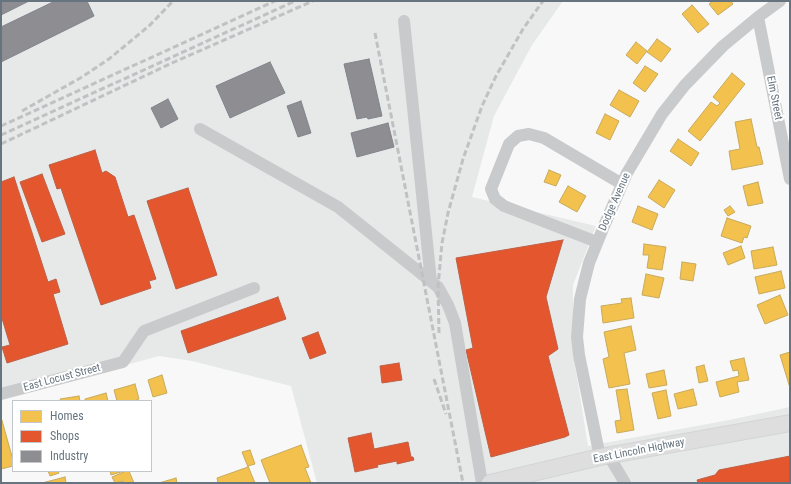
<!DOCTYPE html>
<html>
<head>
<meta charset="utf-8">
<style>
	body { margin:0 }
	#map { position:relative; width:791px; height:484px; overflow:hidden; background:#f8f8f8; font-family:"Roboto Condensed",sans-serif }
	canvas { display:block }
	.frame { position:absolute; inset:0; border:2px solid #66747f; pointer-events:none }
	.legend { position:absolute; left:12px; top:400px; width:140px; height:72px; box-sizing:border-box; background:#fff; border:1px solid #c2c7cc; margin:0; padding:5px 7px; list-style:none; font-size:12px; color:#66747f }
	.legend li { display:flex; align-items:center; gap:8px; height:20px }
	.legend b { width:20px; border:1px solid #c2c7cc }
</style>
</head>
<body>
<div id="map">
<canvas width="791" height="484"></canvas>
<div class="frame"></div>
<ul class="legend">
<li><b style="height:11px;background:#f2c14e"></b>Homes</li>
<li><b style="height:11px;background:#e4572e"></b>Shops</li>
<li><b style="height:11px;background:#8d8d92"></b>Industry</li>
</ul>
</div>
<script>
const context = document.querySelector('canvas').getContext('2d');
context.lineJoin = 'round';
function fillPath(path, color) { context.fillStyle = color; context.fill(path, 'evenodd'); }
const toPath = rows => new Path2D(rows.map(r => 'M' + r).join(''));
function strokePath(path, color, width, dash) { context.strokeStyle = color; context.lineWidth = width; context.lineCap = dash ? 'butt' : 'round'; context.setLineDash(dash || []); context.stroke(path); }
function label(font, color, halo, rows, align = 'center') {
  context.font = font + ' "Roboto Condensed",sans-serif'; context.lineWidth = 4; context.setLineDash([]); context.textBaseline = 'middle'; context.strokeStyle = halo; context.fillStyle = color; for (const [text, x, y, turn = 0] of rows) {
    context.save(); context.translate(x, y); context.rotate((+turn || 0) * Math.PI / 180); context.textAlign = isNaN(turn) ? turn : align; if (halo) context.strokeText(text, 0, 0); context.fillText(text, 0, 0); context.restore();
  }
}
fillPath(toPath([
	[1,1,563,1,532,45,494,116,472,197,596,226,573,285,573,352,588,446,729,420,790,407,790,483,317,483,291,386,192,361,159,356,1,399]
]), '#e7e8e8');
const homes = toPath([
	[713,1,731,1,733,4,718,15,709,4,713,1],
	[692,5,709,24,698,33,682,14,692,5],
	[657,39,671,49,661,62,647,52,657,39],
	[636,42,647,51,637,64,626,55,636,42],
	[645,66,658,74,645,92,633,83,645,66],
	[732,73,745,84,700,141,688,131,711,102,717,106,720,103,713,97,732,73],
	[619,90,639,101,630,117,610,105,619,90],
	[605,114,619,121,610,140,596,133,605,114],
	[751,119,757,147,759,147,763,164,732,170,729,151,740,149,735,122,751,119],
	[678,139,699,153,691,166,670,151,678,139],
	[549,170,561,175,556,186,544,182,549,170],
	[659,180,675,190,664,208,648,197,659,180],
	[758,182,763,203,748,206,743,186,758,182],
	[568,186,586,196,577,212,559,202,568,186],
	[638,206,658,214,652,230,632,222,638,206],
	[730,206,735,212,728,216,724,210,730,206],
	[727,218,751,226,747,238,744,237,742,243,721,236,727,218],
	[644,244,666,247,662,270,647,268,649,255,643,255,644,244],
	[741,246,745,258,728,265,723,253,741,246],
	[773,247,777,265,754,269,751,251,773,247],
	[682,262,696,264,693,281,680,279,682,262],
	[781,271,785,288,759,294,755,277,781,271],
	[646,274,664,278,659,298,642,295,646,274],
	[780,295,788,315,765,324,757,305,780,295],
	[631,298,634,318,603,323,601,306,622,303,621,299,631,298],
	[631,326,636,350,624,353,630,384,609,388,603,359,609,357,604,332,631,326],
	[790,352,790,388,780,355,790,352],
	[744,358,749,380,737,382,739,392,720,397,716,382,739,376,738,370,733,371,730,361,744,358],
	[704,365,708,381,699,383,696,367,704,365],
	[664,370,667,385,649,388,646,374,664,370],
	[162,375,167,393,153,397,148,380,162,375],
	[135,384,139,399,134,401,117,401,114,390,135,384],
	[627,389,634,430,617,433,615,421,621,420,616,390,627,389],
	[693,389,697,405,678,409,674,394,693,389],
	[666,390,671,416,658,419,652,393,666,390],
	[106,393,108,401,85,401,85,399,106,393],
	[79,396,80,401,61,401,60,399,79,396],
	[1,417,13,460,13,466,1,469,1,417],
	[301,445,309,467,305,468,311,483,270,483,261,460,301,445],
	[250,450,255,464,248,466,255,483,218,483,217,478,248,467,242,452,250,450],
	[48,471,58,471,59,473,50,476,48,471],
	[110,471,124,471,111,475,110,471],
	[126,471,129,471,134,483,123,483,123,481,115,483,112,477,126,471],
	[65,477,66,483,42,483,65,477],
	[176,478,177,483,159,483,176,478]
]);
fillPath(homes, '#f2c14e');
strokePath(homes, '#c8aa5d', 1);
const shops = toPath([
	[95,150,102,173,106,171,115,177,128,217,134,215,156,279,149,281,151,288,101,305,61,188,57,189,49,165,95,150],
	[42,174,65,234,42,242,20,182,42,174],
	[14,177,48,282,56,279,60,292,53,294,68,344,7,363,2,347,10,345,1,315,1,182,14,177],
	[188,188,217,275,176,289,147,201,188,188],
	[563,240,546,297,558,349,548,356,569,435,565,437,491,457,466,350,473,348,456,258,563,240],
	[278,297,286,319,188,353,181,331,278,297],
	[318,332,326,353,310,359,302,338,318,332],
	[399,363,402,380,382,383,380,366,399,363],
	[371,433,374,449,408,442,411,457,413,457,414,460,397,464,397,461,377,465,378,467,355,472,348,438,371,433],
	[790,456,790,483,698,483,697,480,715,475,719,470,790,456]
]);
fillPath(shops, '#e4572e');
strokePath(shops, '#be6046', 1);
const industry = toPath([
	[1,1,29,1,1,15,1,1],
	[55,1,87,1,94,16,1,62,1,27,55,1],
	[369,59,382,116,368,119,367,117,357,119,344,64,369,59],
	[270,62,285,93,230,118,216,86,270,62],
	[168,99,178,119,161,128,151,108,168,99],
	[301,101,311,133,298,137,287,106,301,101],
	[388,123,394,147,357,157,351,133,388,123]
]);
fillPath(industry, '#8d8d92');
strokePath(industry, '#81868c', 1);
const major = toPath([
	[490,483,600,457,790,423]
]);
strokePath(major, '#d3d4d5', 18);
strokePath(toPath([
	[758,17,790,179],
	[404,21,431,281],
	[200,129,338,207,438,287,448,305,455,323,482,483],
	[597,242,504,206,495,199,491,189,509,144,518,136,529,134,544,138,622,184],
	[1,394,123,362,144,331,254,288],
	[609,456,625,483],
	[600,457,579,355,577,337,580,299,589,263,604,226,627,173,662,114,685,85,723,46,758,17,780,1]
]), '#c9cacb', 12);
strokePath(major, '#dededf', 16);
strokePath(toPath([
	[375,33,463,483],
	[22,111,82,77,109,59,150,25,173,1],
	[1,126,275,1],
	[1,135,295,1],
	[1,144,172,63,313,1],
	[439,333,438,287,442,243,448,213,463,159,482,106,496,76,523,29,543,1],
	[434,379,446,414]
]), '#bfc1c2', 3, [6, 3]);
label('11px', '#66747f', '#fff', [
	["Elm Street",774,98,79],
	["Dodge Avenue",615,202,-66],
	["East Locust Street",62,378,-15],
	["East Lincoln Highway",639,451,-11]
]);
</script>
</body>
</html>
